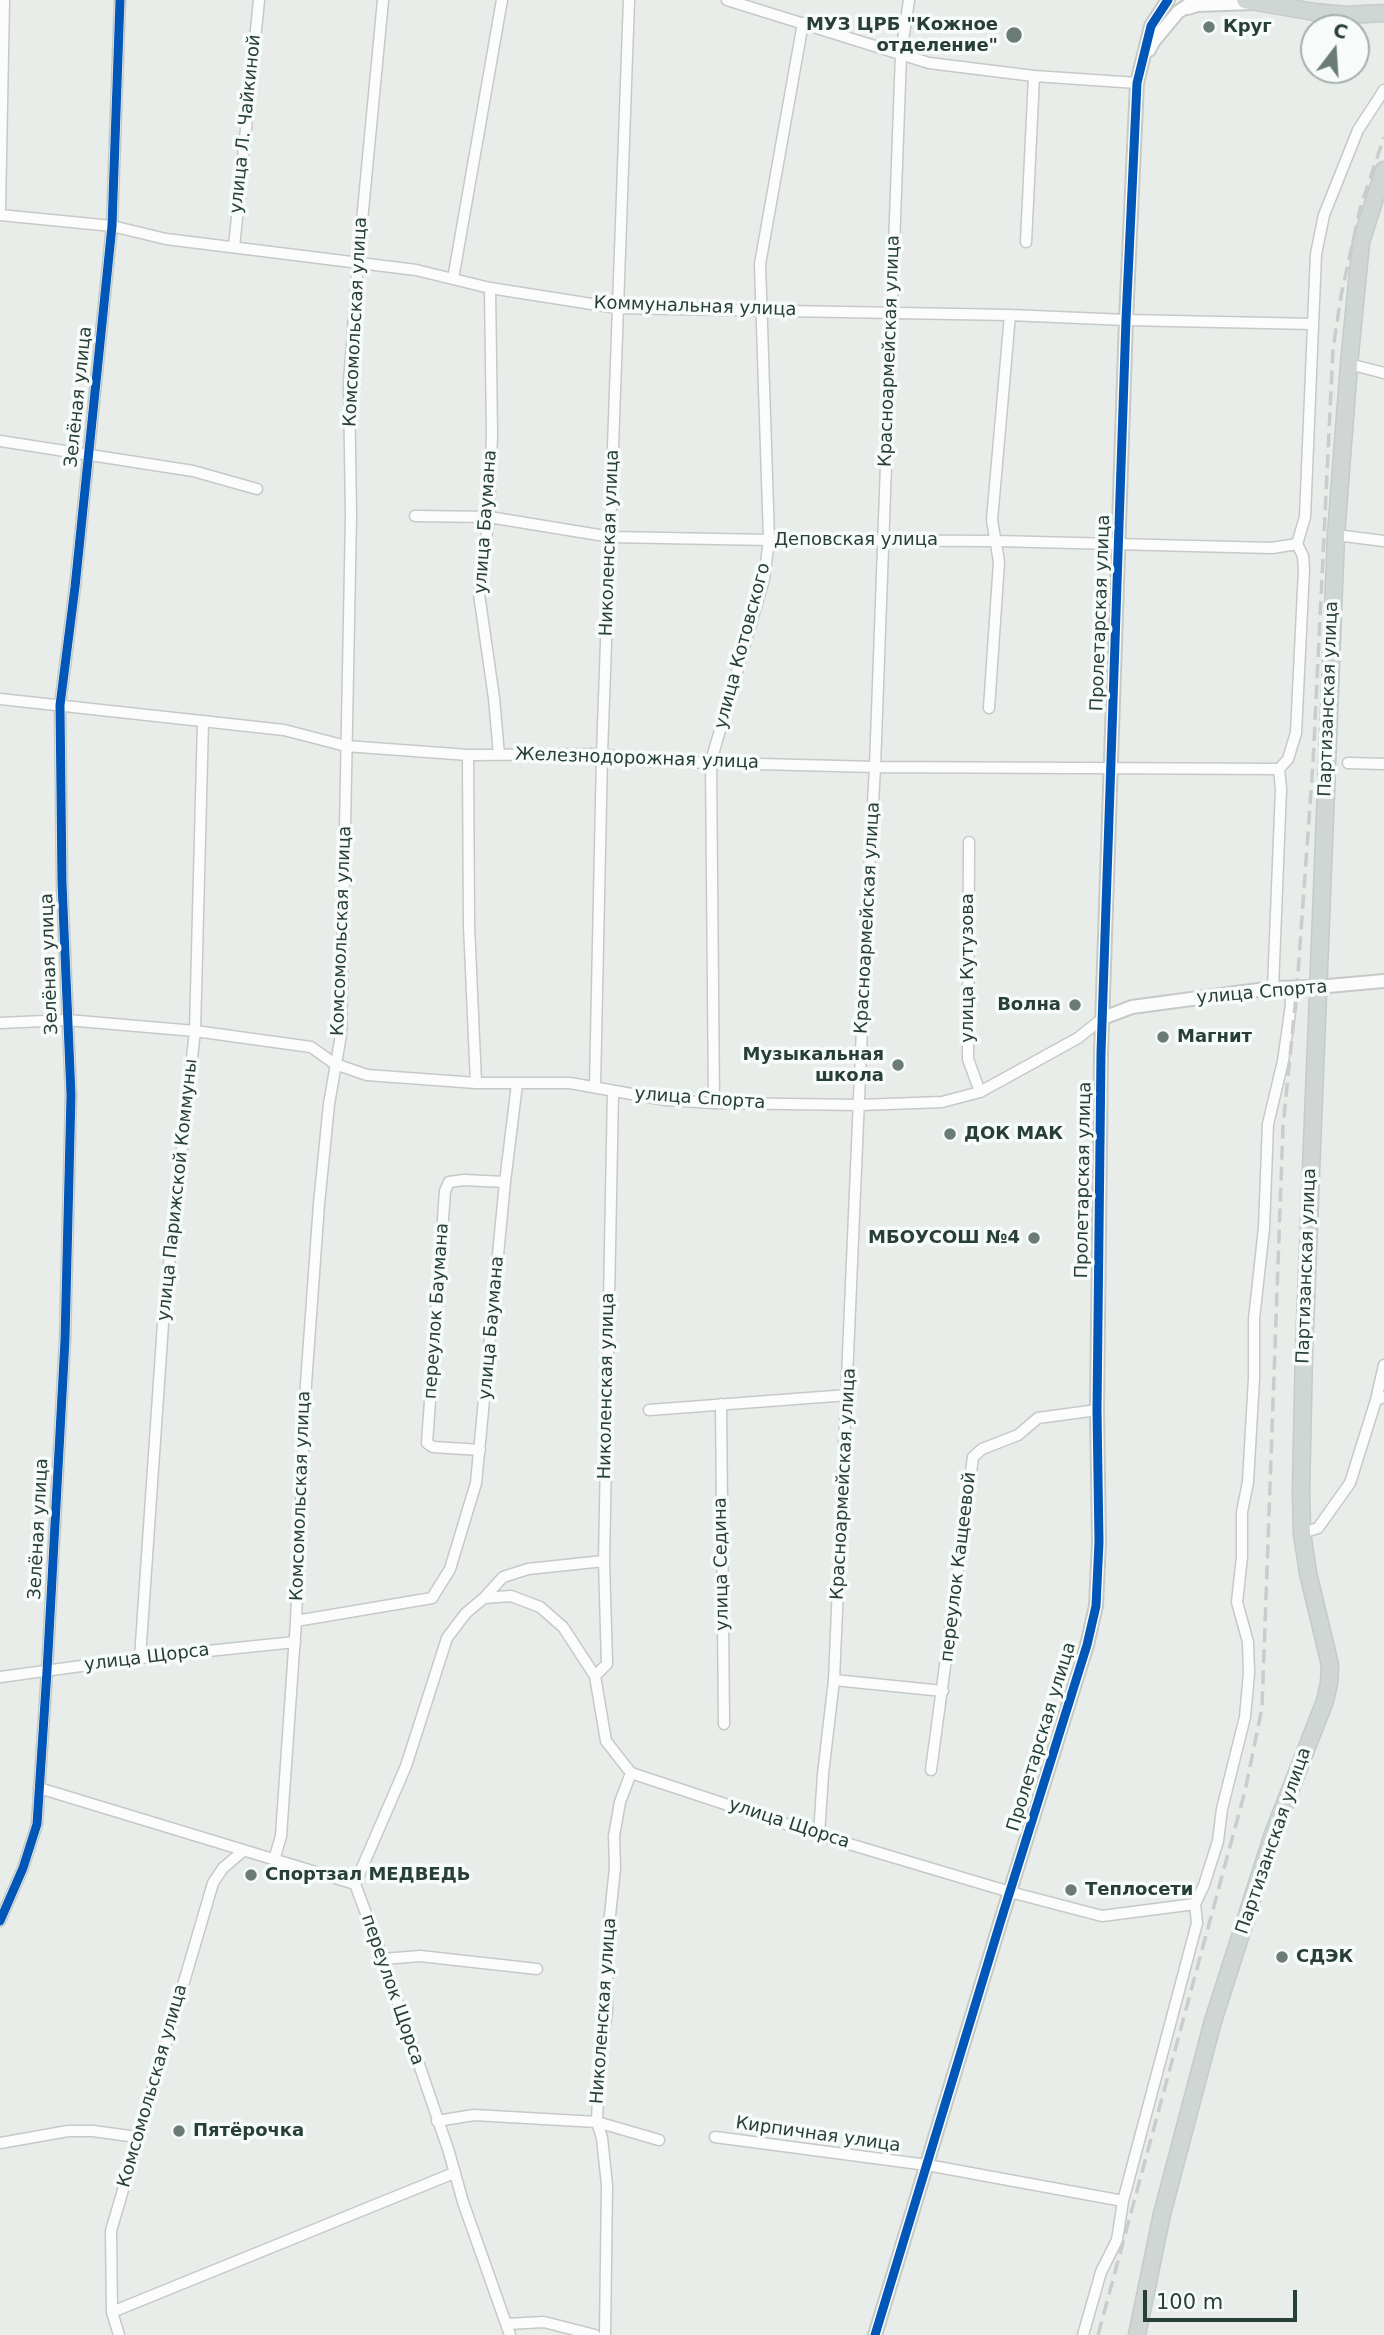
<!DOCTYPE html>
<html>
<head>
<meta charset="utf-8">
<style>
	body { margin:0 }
	#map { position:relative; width:1384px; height:2335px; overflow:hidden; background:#e8edea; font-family:"DejaVu Sans",sans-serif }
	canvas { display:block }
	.north { position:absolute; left:1300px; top:14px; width:70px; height:70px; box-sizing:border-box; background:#f7fbf9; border:2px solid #a4b0ab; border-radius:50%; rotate:17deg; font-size:19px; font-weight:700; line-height:28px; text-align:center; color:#273f37 }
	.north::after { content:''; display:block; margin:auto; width:24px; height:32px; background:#6b7c76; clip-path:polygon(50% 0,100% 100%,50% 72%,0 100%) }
	.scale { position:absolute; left:1143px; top:2290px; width:154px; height:32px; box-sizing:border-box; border:4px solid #273f37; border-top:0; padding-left:9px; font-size:21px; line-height:24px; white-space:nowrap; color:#273f37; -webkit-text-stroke:5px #f7fbf9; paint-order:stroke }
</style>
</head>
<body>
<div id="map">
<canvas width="1384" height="2335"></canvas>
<div class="north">С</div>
<div class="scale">100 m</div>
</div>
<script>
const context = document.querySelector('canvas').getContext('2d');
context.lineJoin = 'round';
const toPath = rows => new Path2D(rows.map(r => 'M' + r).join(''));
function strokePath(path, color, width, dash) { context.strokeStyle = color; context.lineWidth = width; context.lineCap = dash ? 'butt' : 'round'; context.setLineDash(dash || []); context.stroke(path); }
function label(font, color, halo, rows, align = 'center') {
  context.font = font + ' "DejaVu Sans",sans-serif'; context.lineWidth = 7; context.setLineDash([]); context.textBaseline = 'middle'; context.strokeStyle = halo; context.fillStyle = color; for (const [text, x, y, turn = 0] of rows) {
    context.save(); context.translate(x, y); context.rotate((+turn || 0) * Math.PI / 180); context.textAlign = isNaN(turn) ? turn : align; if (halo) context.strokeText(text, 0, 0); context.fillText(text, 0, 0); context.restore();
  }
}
const minor = toPath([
	[727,0,929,63,1034,76,1137,83],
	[0,209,4,0],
	[0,215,112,226,166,239,416,270,490,288,617,308,1010,315,1126,320,1312,324],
	[1026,242,1034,76],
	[234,247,259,0],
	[453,279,502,0],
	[490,288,492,434,489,517,479,594,494,698,499,755],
	[1349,364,1384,373],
	[0,441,193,471,257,489],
	[415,516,489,517,611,537,769,540,996,541,1272,548,1297,544],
	[1336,535,1384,541],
	[0,699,284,730,346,746,468,755,602,754,644,761,875,767,1279,769],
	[989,708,999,562,992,520,1010,315],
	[468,755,469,925,476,1083],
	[1348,763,1384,764],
	[969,842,968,1059,980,1092],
	[1273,988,1281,789,1279,769,1288,759,1296,733,1304,569,1303,556,1297,544,1305,517,1316,254,1324,215,1358,130,1384,90],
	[0,1023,67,1020,195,1031,311,1047,335,1064,367,1075,476,1083,570,1083,665,1100,714,1103,860,1105,942,1102,980,1092,1078,1038,1103,1018],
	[595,1086,602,754,629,0],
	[714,1103,711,761,764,579,769,540,760,264,803,23],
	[1376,1400,1384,1365],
	[721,1404,724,1724],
	[649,1410,848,1395],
	[480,1450,433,1447,427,1443,445,1191,449,1182,464,1180,505,1182],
	[1302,1533,1318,1528,1350,1483,1376,1400,1384,1397],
	[484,1598,503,1577,528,1569,604,1561],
	[296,1621,432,1598,450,1569,476,1483,505,1182,517,1084],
	[140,1658,164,1309,195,1031,203,721],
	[595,1676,607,1664,604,1561,613,1091],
	[0,1677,140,1658,295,1642],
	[834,1680,943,1691],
	[931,1770,973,1457,982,1449,1018,1435,1038,1418,1097,1410],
	[39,1788,355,1884],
	[819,1835,823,1774,834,1680,867,913,875,767,901,54,909,0],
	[274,1860,281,1836,296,1621,306,1384,319,1204,329,1104,341,1035,351,516,349,383,358,263,383,0],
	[0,1921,23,1868,37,1824,47,1671,65,1340,71,1095,62,883,60,705,75,587,112,226,120,0],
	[383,1959,420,1956,537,1969],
	[437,2121,474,2115,597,2122,659,2140],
	[715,2137,927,2165,1123,2201],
	[0,2143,68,2131,93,2131,137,2137],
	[112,2312,454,2173],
	[507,2324,544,2322,595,2335],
	[119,2335,112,2312,111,2231,113,2224,213,1883,223,1868,243,1851],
	[510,2335,463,2202,449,2152,383,1959,355,1884,406,1766,447,1638,466,1613,484,1598,511,1596,540,1607,563,1627,595,1676,606,1741,631,1773,819,1835,1010,1892,1102,1916,1195,1904],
	[605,2335,607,2185,602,2138,597,2122,599,2068,607,2011,607,1943,615,1868,614,1836,620,1802,631,1773],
	[1083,2335,1101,2272,1117,2240,1123,2201,1197,1923,1195,1904,1204,1885,1218,1841,1222,1809,1245,1717,1249,1673,1248,1642,1237,1602,1242,1557,1242,1512,1248,1482,1254,1378,1254,1319,1264,1228,1268,1124,1283,1061,1291,1005,1290,988]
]);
const tertiary = toPath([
	[1188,8,1197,5,1253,3],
	[1149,50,1153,42,1178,12,1196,0],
	[1103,1018,1132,1007,1273,988,1317,987,1384,981],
	[875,2335,1001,1920,1087,1645,1096,1606,1099,1542,1097,1410,1101,1053,1126,320,1137,83,1151,26,1168,0]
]);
const primary = toPath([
	[1245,0,1314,12,1347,15,1384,13],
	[1137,2335,1162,2214,1213,2021,1273,1834,1325,1701,1329,1683,1330,1665,1308,1573,1302,1533,1301,1491,1304,1350,1336,535,1349,364,1361,242,1384,170]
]);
strokePath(minor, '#c5cac7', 13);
strokePath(tertiary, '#c5cac7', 16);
strokePath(primary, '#c4cbc8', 19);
strokePath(minor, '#fcfcfc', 10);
strokePath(tertiary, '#fcfcfc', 12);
strokePath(primary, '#d0d6d4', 16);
strokePath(toPath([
	[1098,2335,1245,1791,1262,1708,1283,1126,1297,987,1313,763,1333,349,1341,296,1360,209,1384,137]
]), '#c9cdcb', 3.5, [14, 7]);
strokePath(toPath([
	[0,1921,23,1868,37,1824,47,1671,65,1340,71,1095,62,883,60,705,75,587,112,226,120,0],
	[875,2335,1001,1920,1087,1645,1096,1606,1099,1542,1097,1410,1101,1053,1126,320,1137,83,1151,26,1168,0]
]), '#0057b8', 9);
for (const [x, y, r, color] of [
	[1209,27,7,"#6b7c76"],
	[1014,35,9,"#6b7c76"],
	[1075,1005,7,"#6b7c76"],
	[1163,1037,7,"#6b7c76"],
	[898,1065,7,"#6b7c76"],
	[950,1134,7,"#6b7c76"],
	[1034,1238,7,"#6b7c76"],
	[251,1875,7,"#6b7c76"],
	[1071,1890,7,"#6b7c76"],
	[1282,1957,7,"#6b7c76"],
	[179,2131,7,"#6b7c76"]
]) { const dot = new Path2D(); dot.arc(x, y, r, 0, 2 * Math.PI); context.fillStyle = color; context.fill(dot); strokePath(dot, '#f7fbf9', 2.5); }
label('bold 18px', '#273f37', '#f7fbf9', [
	["МУЗ ЦРБ \"Кожное",998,25,"right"],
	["отделение\"",998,46,"right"],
	["Круг",1223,27],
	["Волна",1061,1005,"right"],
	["Магнит",1177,1037],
	["Музыкальная",884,1055,"right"],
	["школа",884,1076,"right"],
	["ДОК МАК",964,1134],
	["МБОУСОШ №4",1020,1238,"right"],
	["Спортзал МЕДВЕДЬ",265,1875],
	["Теплосети",1085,1890],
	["СДЭК",1296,1957],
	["Пятёрочка",193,2131]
], 'left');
label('18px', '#273f37', '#f7fbf9', [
	["улица Л. Чайкиной",246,124,-84],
	["Коммунальная улица",695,307,2],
	["Комсомольская улица",356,322,-87],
	["Красноармейская улица",890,351,-88],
	["Зелёная улица",79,397,-84],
	["улица Баумана",486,522,-86],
	["Деповская улица",856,540],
	["Николенская улица",610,543,-88],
	["Пролетарская улица",1101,613,-88],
	["улица Котовского",743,646,-75],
	["Партизанская улица",1329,699,-88],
	["Железнодорожная улица",637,759,2],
	["Красноармейская улица",868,918,-87],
	["Комсомольская улица",342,931,-88],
	["Зелёная улица",50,964,-92],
	["улица Кутузова",968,968,-90],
	["улица Спорта",1262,993,-5],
	["улица Спорта",700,1099,4],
	["Пролетарская улица",1084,1180,-89],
	["улица Парижской Коммуны",178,1190,-84],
	["Партизанская улица",1307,1266,-88],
	["переулок Баумана",437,1311,-86],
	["улица Баумана",492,1328,-85],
	["Николенская улица",607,1386,-89],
	["Красноармейская улица",844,1484,-87],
	["Комсомольская улица",301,1496,-88],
	["Зелёная улица",39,1529,-87],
	["улица Седина",722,1564,-91],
	["переулок Кащеевой",959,1567,-83],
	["улица Щорса",147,1658,-7],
	["Пролетарская улица",1042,1737,-73],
	["улица Щорса",789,1824,18],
	["Партизанская улица",1274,1841,-71],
	["переулок Щорса",392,1990,71],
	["Николенская улица",604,2011,-86],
	["Комсомольская улица",153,2086,-74],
	["Кирпичная улица",818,2135,8]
]);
</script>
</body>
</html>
